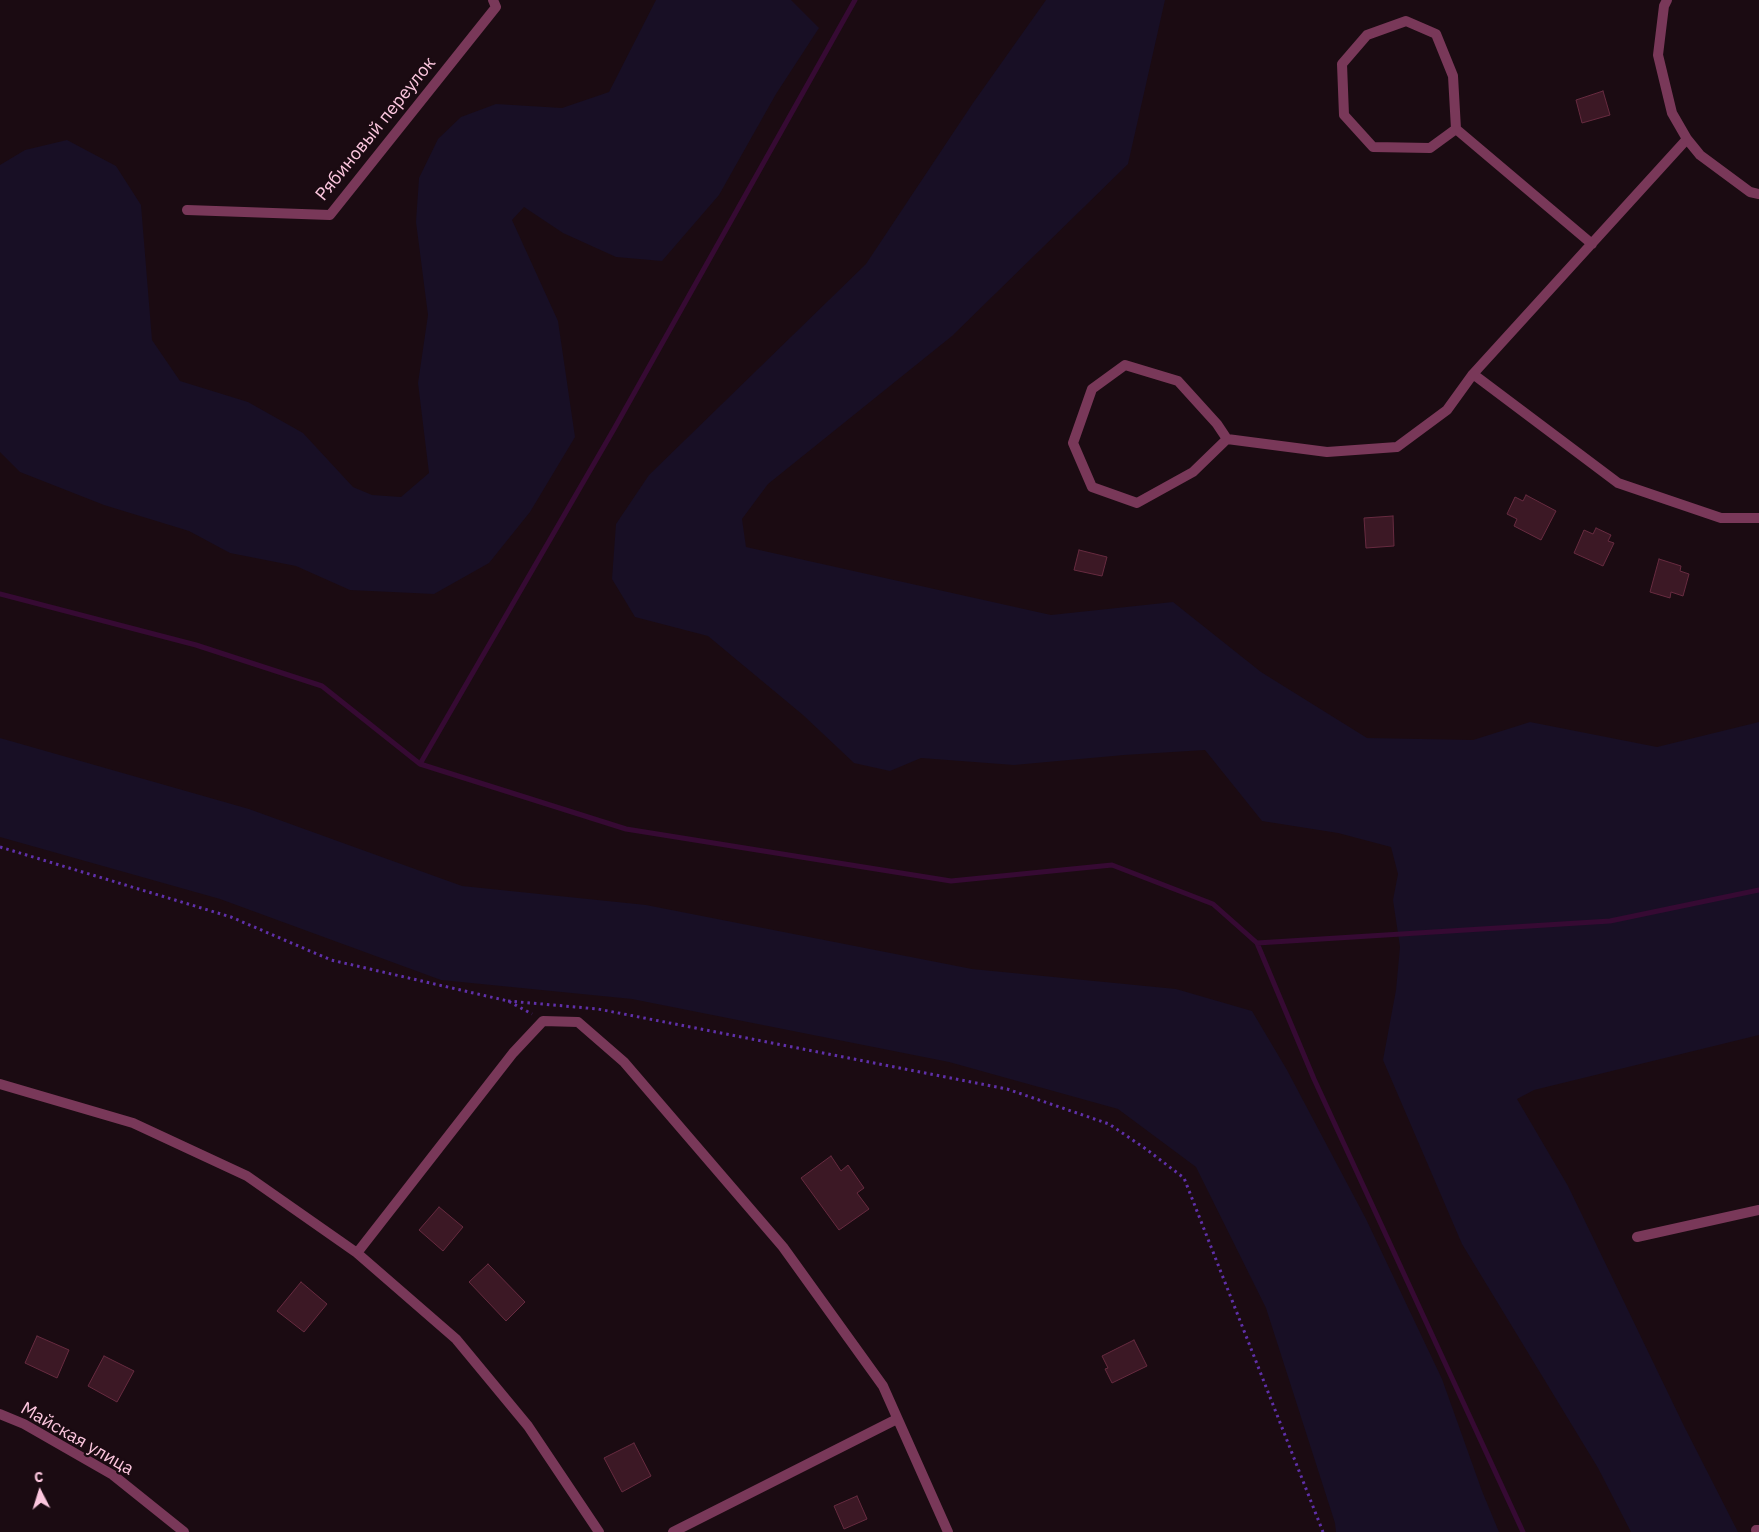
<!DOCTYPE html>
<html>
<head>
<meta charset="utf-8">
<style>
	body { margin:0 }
	#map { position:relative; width:1759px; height:1532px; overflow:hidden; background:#1b0b12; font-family:"IBM Plex Sans",sans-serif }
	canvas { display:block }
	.north { position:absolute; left:15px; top:1467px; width:50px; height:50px; -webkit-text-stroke:4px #1b0b12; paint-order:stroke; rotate:355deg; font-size:14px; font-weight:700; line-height:20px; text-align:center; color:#fdc7df }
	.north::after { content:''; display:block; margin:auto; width:18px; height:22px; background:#fdc7df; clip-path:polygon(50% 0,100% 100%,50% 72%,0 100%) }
</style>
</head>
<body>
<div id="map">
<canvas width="1759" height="1532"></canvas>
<div class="north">С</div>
</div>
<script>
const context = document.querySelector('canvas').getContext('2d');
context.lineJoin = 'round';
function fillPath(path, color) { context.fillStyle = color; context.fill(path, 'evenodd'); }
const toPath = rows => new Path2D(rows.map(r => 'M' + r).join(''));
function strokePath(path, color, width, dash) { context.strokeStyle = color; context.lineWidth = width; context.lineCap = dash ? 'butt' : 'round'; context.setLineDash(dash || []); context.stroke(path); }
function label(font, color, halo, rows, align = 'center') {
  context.font = font + ' "IBM Plex Sans",sans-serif'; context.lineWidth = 4.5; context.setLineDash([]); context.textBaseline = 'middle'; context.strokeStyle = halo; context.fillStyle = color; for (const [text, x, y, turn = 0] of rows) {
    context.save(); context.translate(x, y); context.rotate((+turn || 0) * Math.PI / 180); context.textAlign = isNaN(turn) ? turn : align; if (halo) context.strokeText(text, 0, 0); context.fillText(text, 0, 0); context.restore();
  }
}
fillPath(toPath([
	[656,0,791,0,819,28,776,94,719,195,662,261,616,257,563,233,524,207,512,220,558,321,575,437,530,512,489,563,434,594,350,590,296,566,230,553,189,531,104,505,20,472,0,452,0,165,25,150,67,140,116,166,141,205,152,340,180,381,248,402,303,433,353,487,372,495,401,497,429,473,418,383,428,315,416,222,419,178,438,139,461,117,496,104,562,108,609,92],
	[1046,0,1165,0,1128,164,952,336,768,484,742,519,746,547,1051,615,1173,602,1261,672,1367,738,1473,740,1530,722,1657,747,1759,722,1759,1035,1534,1090,1517,1099,1568,1186,1684,1426,1738,1532,1631,1532,1598,1468,1462,1244,1383,1060,1396,990,1400,947,1393,900,1398,874,1391,847,1338,833,1262,821,1205,750,1124,755,1014,765,921,758,890,771,854,763,803,715,708,636,635,617,612,579,616,524,649,475,866,264,973,103],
	[0,738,249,809,462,886,646,905,972,969,1176,989,1252,1011,1287,1070,1366,1219,1442,1379,1482,1491,1499,1532,1336,1532,1335,1523,1266,1308,1196,1167,1118,1109,949,1062,632,999,441,980,220,899,0,837]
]), '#180f25');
strokePath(toPath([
	[0,594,196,645,322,686,420,764,626,829,951,881,1112,865,1213,904,1257,943,1610,921,1759,890],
	[420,764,614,429,855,0],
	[1257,943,1314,1079,1523,1532]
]), '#360a33', 5);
const building = toPath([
	[1603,91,1610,115,1582,123,1576,100,1603,91],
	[1526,495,1556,511,1541,540,1514,526,1517,519,1507,514,1515,497,1523,501,1526,495],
	[1393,516,1394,546,1366,548,1364,518,1393,516],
	[1596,528,1611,535,1608,541,1614,543,1603,566,1574,553,1584,530,1593,534,1596,528],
	[1079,550,1107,557,1102,576,1074,570,1079,550],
	[1659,559,1681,566,1680,571,1689,574,1683,596,1671,592,1670,598,1650,592,1659,559],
	[831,1156,841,1171,848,1165,864,1188,857,1193,869,1209,839,1230,801,1178,831,1156],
	[439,1207,463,1227,443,1251,419,1230,439,1207],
	[488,1264,525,1302,506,1321,469,1282,488,1264],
	[301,1282,327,1304,304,1332,277,1311,301,1282],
	[37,1336,69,1350,57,1378,25,1363,37,1336],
	[1134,1340,1147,1366,1112,1383,1105,1369,1108,1368,1102,1356,1134,1340],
	[104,1356,134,1371,117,1402,88,1386,104,1356],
	[634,1443,651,1476,622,1492,604,1458,634,1443],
	[857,1496,867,1519,844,1529,834,1506,857,1496]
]);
fillPath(building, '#3c1825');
strokePath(building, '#672b40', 1);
strokePath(toPath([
	[0,847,231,917,331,960,508,1001,532,1014],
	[508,1001,598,1009,1007,1089,1109,1124,1146,1149,1184,1178,1323,1532]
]), '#5f30a9', 3, [2.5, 4]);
strokePath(toPath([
	[1667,0,1664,6,1658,55,1672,113,1687,139,1700,155,1750,192,1759,194],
	[1456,129,1430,148,1373,147,1344,115,1342,64,1367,35,1406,21,1436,34,1453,76,1456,129,1592,244],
	[187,210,330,215,496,7,493,0],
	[1473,374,1618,483,1721,518,1759,518],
	[1227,439,1193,472,1137,503,1092,487,1073,443,1092,389,1125,365,1178,381,1217,424,1227,439,1327,452,1397,447,1447,410,1473,374,1687,139],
	[0,1084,133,1123,247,1176,357,1253,456,1339,528,1426,599,1532],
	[1637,1237,1759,1210],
	[357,1253,513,1053,543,1021,578,1022,624,1062,783,1247,883,1386,948,1532],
	[0,1414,24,1424,113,1475,184,1532],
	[1756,1530,1759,1530],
	[673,1532,897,1419]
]), '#793859', 10);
label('18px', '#fdc7df', '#1b0b12', [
	["Рябиновый переулок",376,129,-51],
	["Майская улица",77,1439,30]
]);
</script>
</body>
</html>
